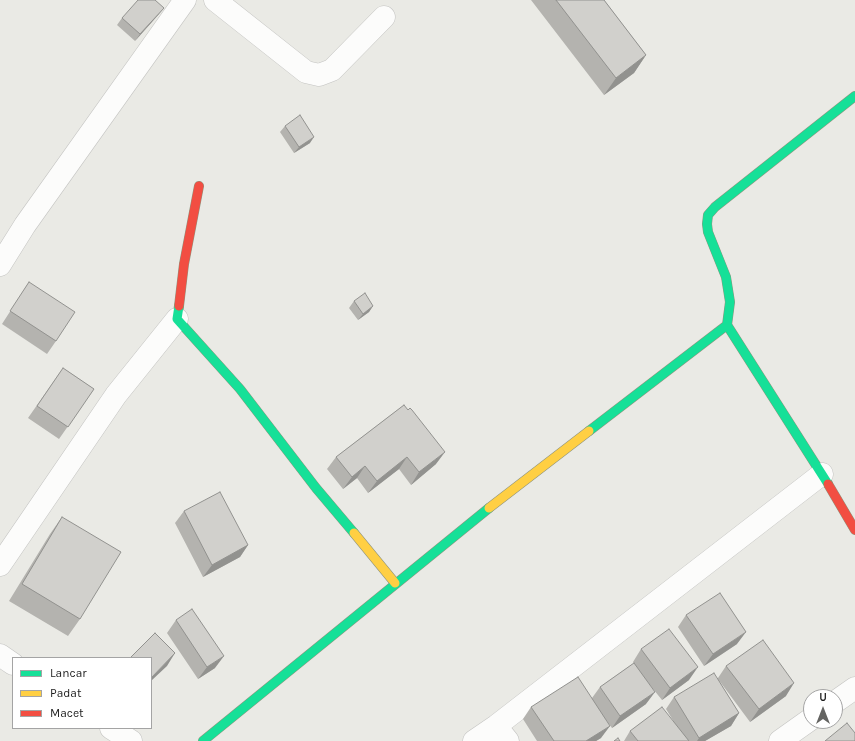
<!DOCTYPE html>
<html>
<head>
<meta charset="utf-8">
<style>
	body { margin:0 }
	#map { position:relative; width:855px; height:741px; overflow:hidden; background:#eaeae5; font-family:Karla,sans-serif }
	canvas { display:block }
	.legend { position:absolute; left:12px; top:657px; width:140px; height:72px; box-sizing:border-box; background:#fff; border:1px solid #a4a4a4; margin:0; padding:5px 7px; list-style:none; font-size:12px; color:#1c1c1c }
	.legend li { display:flex; align-items:center; gap:8px; height:20px }
	.legend b { width:20px; border:1px solid #a4a4a4 }
	.north { position:absolute; left:803px; top:689px; width:40px; height:40px; box-sizing:border-box; background:#fff; border:1px solid #a4a4a4; border-radius:50%; rotate:0deg; font-size:11px; font-weight:700; line-height:16px; text-align:center; color:#1c1c1c }
	.north::after { content:''; display:block; margin:auto; width:14px; height:18px; background:#646462; clip-path:polygon(50% 0,100% 100%,50% 72%,0 100%) }
</style>
</head>
<body>
<div id="map">
<canvas width="855" height="741"></canvas>
<ul class="legend">
<li><b style="height:5px;background:#16e098"></b>Lancar</li>
<li><b style="height:5px;background:#ffcf43"></b>Padat</li>
<li><b style="height:5px;background:#f24e42"></b>Macet</li>
</ul>
<div class="north">U</div>
</div>
<script>
const context = document.querySelector('canvas').getContext('2d');
context.lineJoin = 'round';
const toPath = rows => new Path2D(rows.map(r => 'M' + r).join(''));
function strokePath(path, color, width, dash) { context.strokeStyle = color; context.lineWidth = width; context.lineCap = dash ? 'butt' : 'round'; context.setLineDash(dash || []); context.stroke(path); }
function fillPath(path, color) { context.fillStyle = color; context.fill(path, 'evenodd'); }
const street = toPath([
	[215,0,306,72,319,75,332,70,384,17],
	[0,265,25,225,185,0],
	[0,565,116,395,177,319],
	[0,655,13,664],
	[835,702,855,688],
	[496,726,508,741],
	[111,728,131,741],
	[474,741,496,726,822,474],
	[780,741,811,719]
]);
const fast = toPath([
	[179,306,177,319,240,389,316,488,354,533],
	[589,431,727,325],
	[828,484,727,325,730,302,726,277,708,232,707,224,708,215,715,207,855,96],
	[203,741,489,508]
]);
const slow = toPath([
	[489,508,589,431],
	[354,533,395,583]
]);
const jam = toPath([
	[179,306,184,264,199,186],
	[828,484,855,530]
]);
strokePath(street, '#c3c3c1', 23);
strokePath(fast, '#8f947e', 10);
strokePath(slow, '#8f947e', 10);
strokePath(jam, '#8f947e', 10);
strokePath(street, '#fcfcfb', 22);
strokePath(fast, '#16e098', 9);
strokePath(slow, '#ffcf43', 9);
strokePath(jam, '#f24e42', 9);
fillPath(toPath([
	[531,0,604,0,646,55,634,73,604,95],
	[159,14,135,41,117,25,122,18],
	[285,126,310,143,294,153,280,132],
	[29,282,56,341,47,354,2,324],
	[354,301,373,306,369,312,358,320,349,308],
	[63,368,94,389,59,439,28,418],
	[404,405,436,464,411,485,399,469,368,493,357,478,343,489,327,469,336,457],
	[184,511,248,545,240,557,203,577,175,523],
	[62,517,80,619,68,636,9,601,50,534],
	[686,615,737,644,704,666,678,627],
	[176,620,215,668,198,679,167,633],
	[641,649,689,680,662,700,645,679,646,704,612,728,605,719,601,738,596,741,537,741,523,719,531,707,592,698,600,687,634,663,633,662],
	[726,666,786,696,750,722,718,679,739,713,731,726,705,741,624,741,630,731,674,722,666,709,674,697,718,678]
]), '#b4b3af');
fillPath(toPath([
	[164,8,159,14,135,41,140,34],
	[646,55,634,73,604,95,616,78],
	[314,137,310,143,294,153,299,147],
	[373,306,369,312,358,320,363,314],
	[445,452,436,464,411,485,419,472],
	[407,457,399,469,368,493,377,481],
	[365,466,357,478,343,489,352,477],
	[248,545,240,557,203,577,212,565],
	[746,632,737,644,704,666,713,654],
	[175,653,167,666,151,681,151,678],
	[224,656,215,668,198,679,207,667],
	[698,667,689,680,662,700,670,688],
	[794,683,786,696,750,722,759,709],
	[655,692,646,704,612,728,620,716],
	[739,713,731,726,705,741,697,741,699,738],
	[610,726,601,738,596,741,586,741]
]), '#92928f');
const building = toPath([
	[138,0,155,0,164,8,140,34,122,18,138,0],
	[556,0,604,0,646,55,616,78,556,0],
	[300,115,314,137,299,147,285,126,300,115],
	[29,282,75,312,56,341,10,311,29,282],
	[365,293,373,306,363,314,354,301,365,293],
	[63,368,94,389,68,427,37,406,63,368],
	[404,405,408,410,410,408,412,410,445,452,419,472,407,457,377,481,365,466,352,477,336,457,404,405],
	[220,492,248,545,212,565,184,511,220,492],
	[62,517,121,552,80,619,22,584,62,517],
	[720,593,746,632,713,654,686,615,720,593],
	[192,609,224,656,207,667,176,620,192,609],
	[669,629,698,667,670,688,641,649,669,629],
	[155,633,175,653,151,678,151,658,130,658,155,633],
	[763,640,794,683,759,709,726,666,763,640],
	[634,663,655,692,620,716,600,687,634,663],
	[714,673,739,713,699,738,674,697,714,673],
	[578,677,610,726,586,741,554,741,531,707,578,677],
	[662,707,689,741,638,741,630,731,662,707],
	[847,723,855,733,855,741,825,741,847,723],
	[618,738,620,741,614,741,618,738]
]);
fillPath(building, '#d1d0cc');
strokePath(building, '#92928f', 1);
</script>
</body>
</html>
